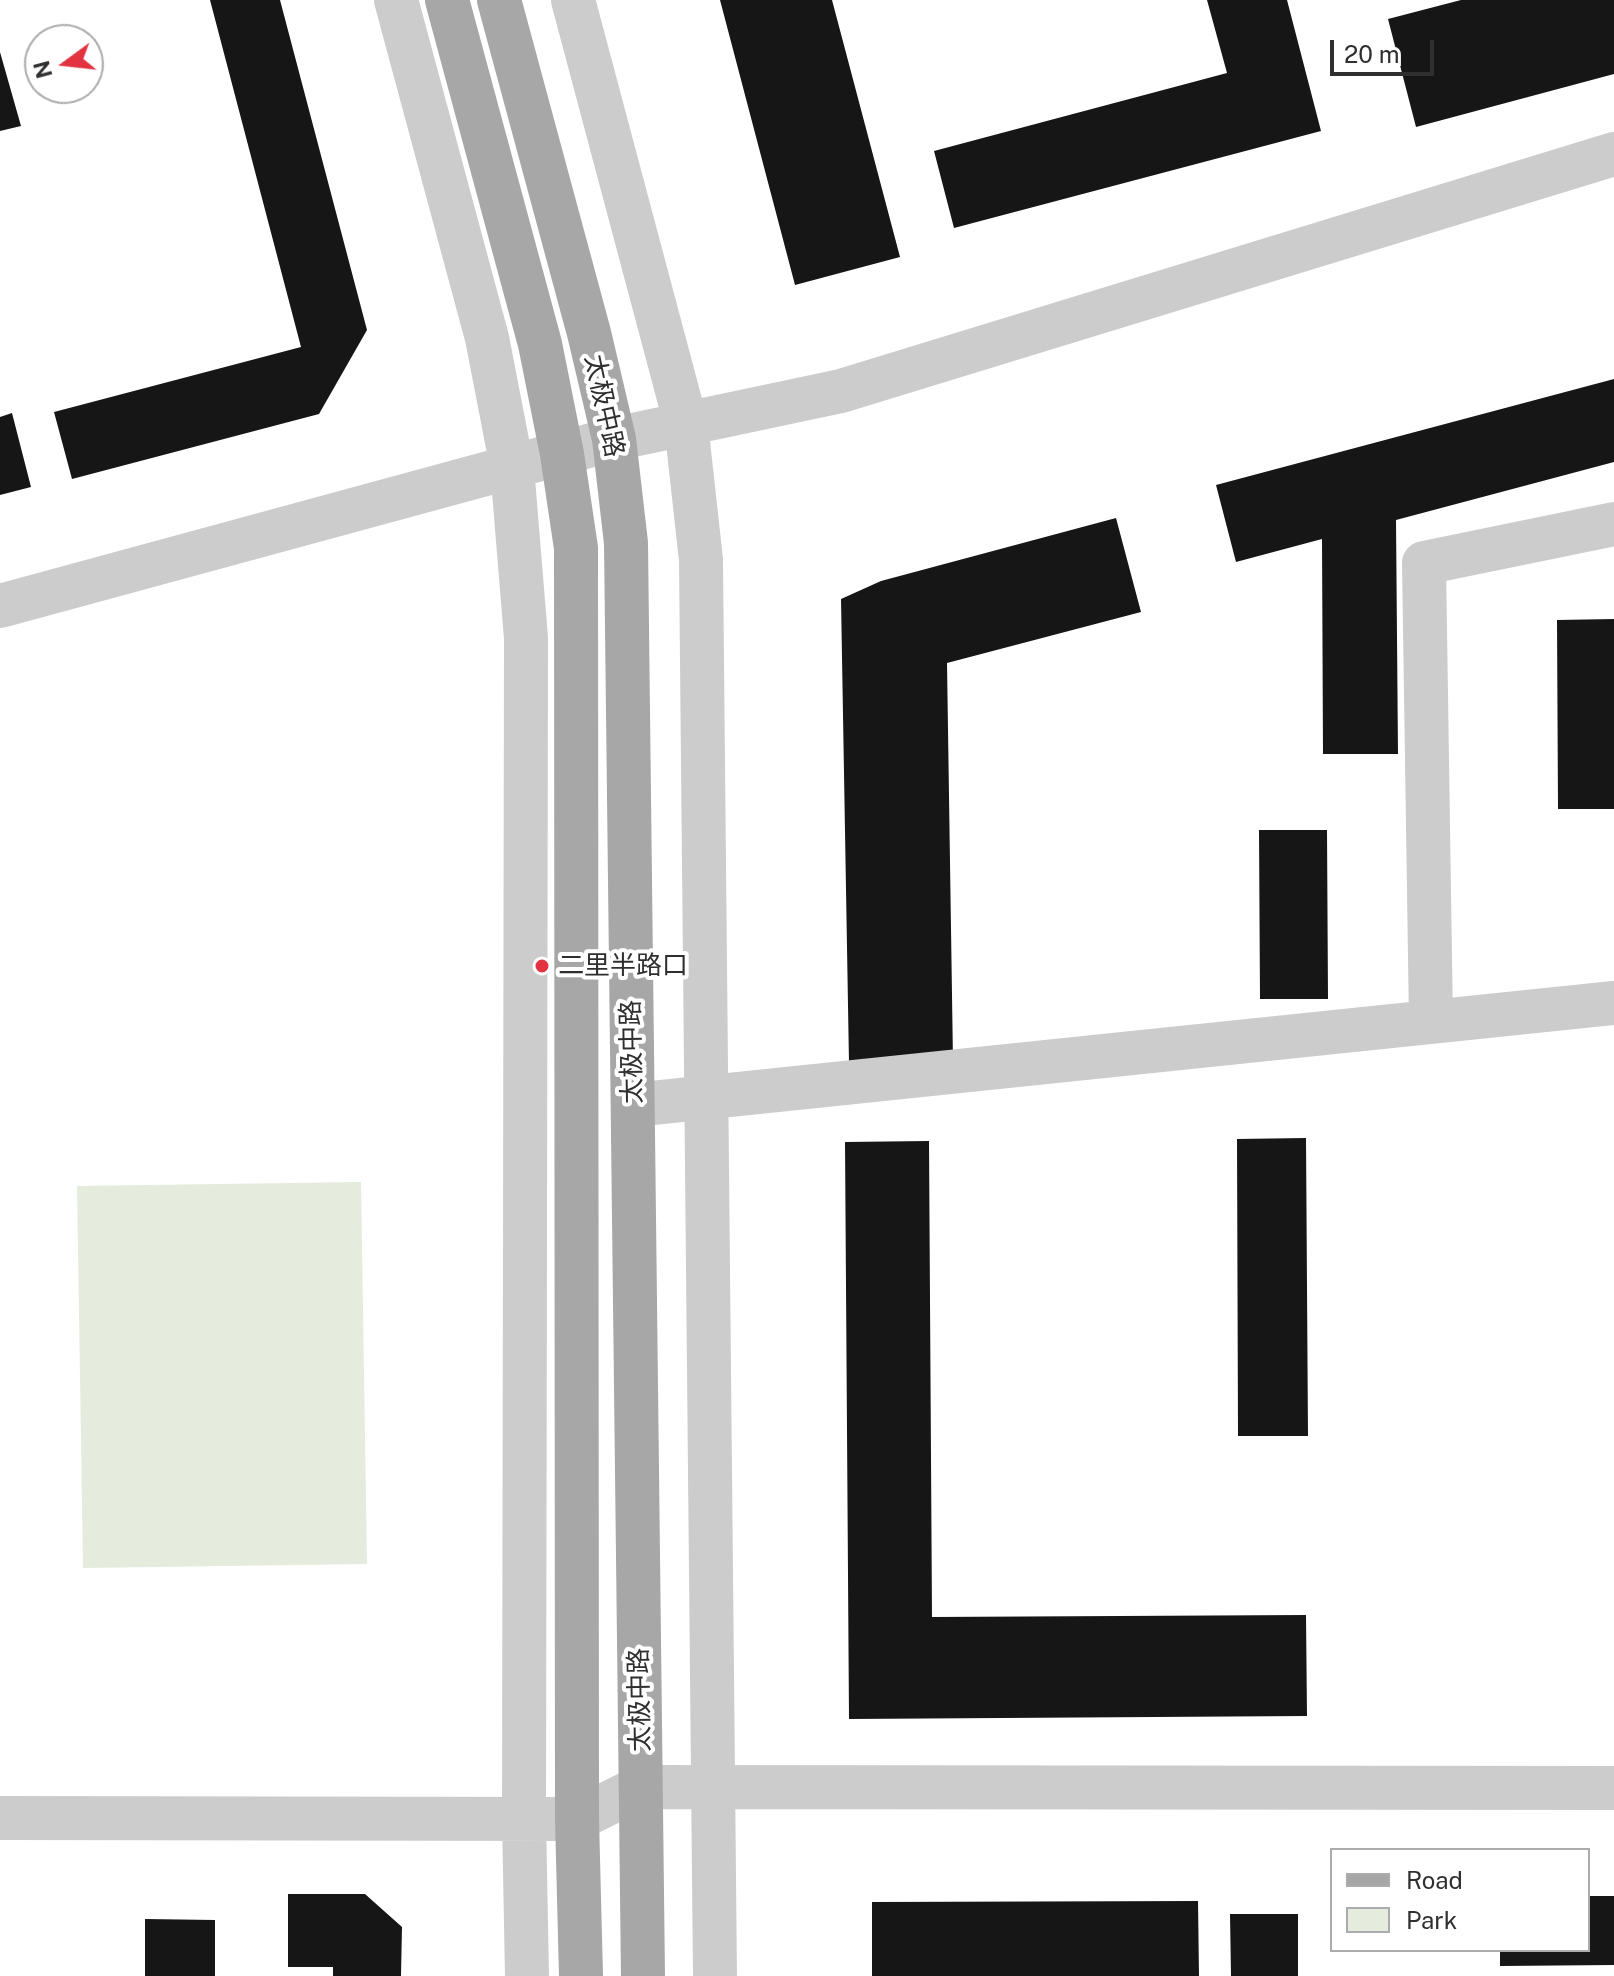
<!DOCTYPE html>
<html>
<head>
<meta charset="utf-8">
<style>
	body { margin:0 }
	#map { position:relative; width:1614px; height:1976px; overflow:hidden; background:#fff; font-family:"Public Sans",sans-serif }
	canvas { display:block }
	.legend { position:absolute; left:1330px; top:1848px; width:260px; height:104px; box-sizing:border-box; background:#fff; border:2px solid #acacac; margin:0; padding:10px 14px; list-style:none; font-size:24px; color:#2f2f2f }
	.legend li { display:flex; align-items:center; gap:16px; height:40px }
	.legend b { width:40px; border:2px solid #acacac }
	.north { position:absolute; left:24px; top:24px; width:80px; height:80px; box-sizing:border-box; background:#fff; border:2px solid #acacac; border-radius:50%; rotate:255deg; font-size:22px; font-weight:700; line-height:32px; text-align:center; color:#2f2f2f }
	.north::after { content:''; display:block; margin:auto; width:28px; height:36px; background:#e33341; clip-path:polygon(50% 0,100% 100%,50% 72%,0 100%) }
	.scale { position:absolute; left:1330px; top:40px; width:104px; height:36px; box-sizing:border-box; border:4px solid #2f2f2f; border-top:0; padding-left:10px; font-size:24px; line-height:28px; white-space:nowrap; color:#2f2f2f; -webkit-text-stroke:6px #fff; paint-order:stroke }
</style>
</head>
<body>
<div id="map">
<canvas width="1614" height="1976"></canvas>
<ul class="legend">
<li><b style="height:10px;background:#a7a7a7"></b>Road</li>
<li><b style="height:22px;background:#e5ecdd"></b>Park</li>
</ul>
<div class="north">N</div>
<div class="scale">20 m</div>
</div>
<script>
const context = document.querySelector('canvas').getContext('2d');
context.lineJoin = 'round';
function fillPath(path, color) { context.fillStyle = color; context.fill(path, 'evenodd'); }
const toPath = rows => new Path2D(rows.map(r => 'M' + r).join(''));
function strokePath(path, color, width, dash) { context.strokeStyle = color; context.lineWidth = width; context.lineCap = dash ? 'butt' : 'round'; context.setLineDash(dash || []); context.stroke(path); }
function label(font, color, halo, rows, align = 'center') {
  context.font = font + ' "Public Sans","Noto Sans SC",sans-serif'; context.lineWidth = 8; context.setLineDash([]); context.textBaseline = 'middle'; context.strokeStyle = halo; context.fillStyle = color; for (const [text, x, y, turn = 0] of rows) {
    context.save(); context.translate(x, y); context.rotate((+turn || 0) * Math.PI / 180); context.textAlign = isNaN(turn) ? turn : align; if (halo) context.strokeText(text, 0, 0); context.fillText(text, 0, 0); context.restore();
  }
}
fillPath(toPath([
	[361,1182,367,1564,83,1568,77,1186]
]), '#e5ecdd');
fillPath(toPath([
	[210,0,280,0,367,330,319,414,72,479,54,412,301,347],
	[720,0,832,0,900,257,795,285],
	[1207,0,1287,0,1321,131,954,228,934,151,1227,73],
	[1461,0,1614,0,1614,74,1416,127,1388,19],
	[0,52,21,126,0,131],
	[1614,379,1614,462,1396,520,1398,754,1323,754,1322,539,1236,562,1216,485],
	[12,413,31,487,0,495,0,417],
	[1116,518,1141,612,947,663,953,1061,849,1063,841,599,881,581],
	[1614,619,1614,809,1558,809,1557,620],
	[1259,830,1327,830,1328,999,1260,999],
	[1306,1138,1308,1436,1238,1436,1237,1139],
	[929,1141,932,1617,1306,1615,1307,1716,849,1719,845,1142],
	[288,1894,365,1894,402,1927,401,1976,333,1976,333,1967,288,1967],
	[1588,1896,1614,1896,1614,1965,1500,1966,1500,1950,1588,1950],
	[1198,1901,1199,1976,872,1976,872,1902],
	[1230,1914,1298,1914,1298,1976,1231,1976],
	[145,1919,215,1920,215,1976,145,1976]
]), '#161616');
strokePath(toPath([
	[396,0,487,338,512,467,526,638,524,1818,527,1976],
	[573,0,686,424,701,560,715,1976],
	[0,606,614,439,841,391,1614,154],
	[1431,1022,1424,563,1614,524],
	[633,1105,1614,1003],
	[0,1818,577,1819,641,1787,1614,1788]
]), '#ccc', 44);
strokePath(toPath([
	[447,0,540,344,562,454,576,548,577,1819,581,1976],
	[499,0,589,333,614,439,626,543,643,1976]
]), '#a7a7a7', 44);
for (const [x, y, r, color] of [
	[542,966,8,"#e33341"]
]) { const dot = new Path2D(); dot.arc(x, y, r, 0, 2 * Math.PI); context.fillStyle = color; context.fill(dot); strokePath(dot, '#fff', 3); }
label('26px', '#2f2f2f', '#fff', [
	["太极中路",604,406,78],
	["太极中路",632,1052,-91],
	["太极中路",640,1700,-91]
]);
label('26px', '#2f2f2f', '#fff', [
	["二里半路口",558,966]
], 'left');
</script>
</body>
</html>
